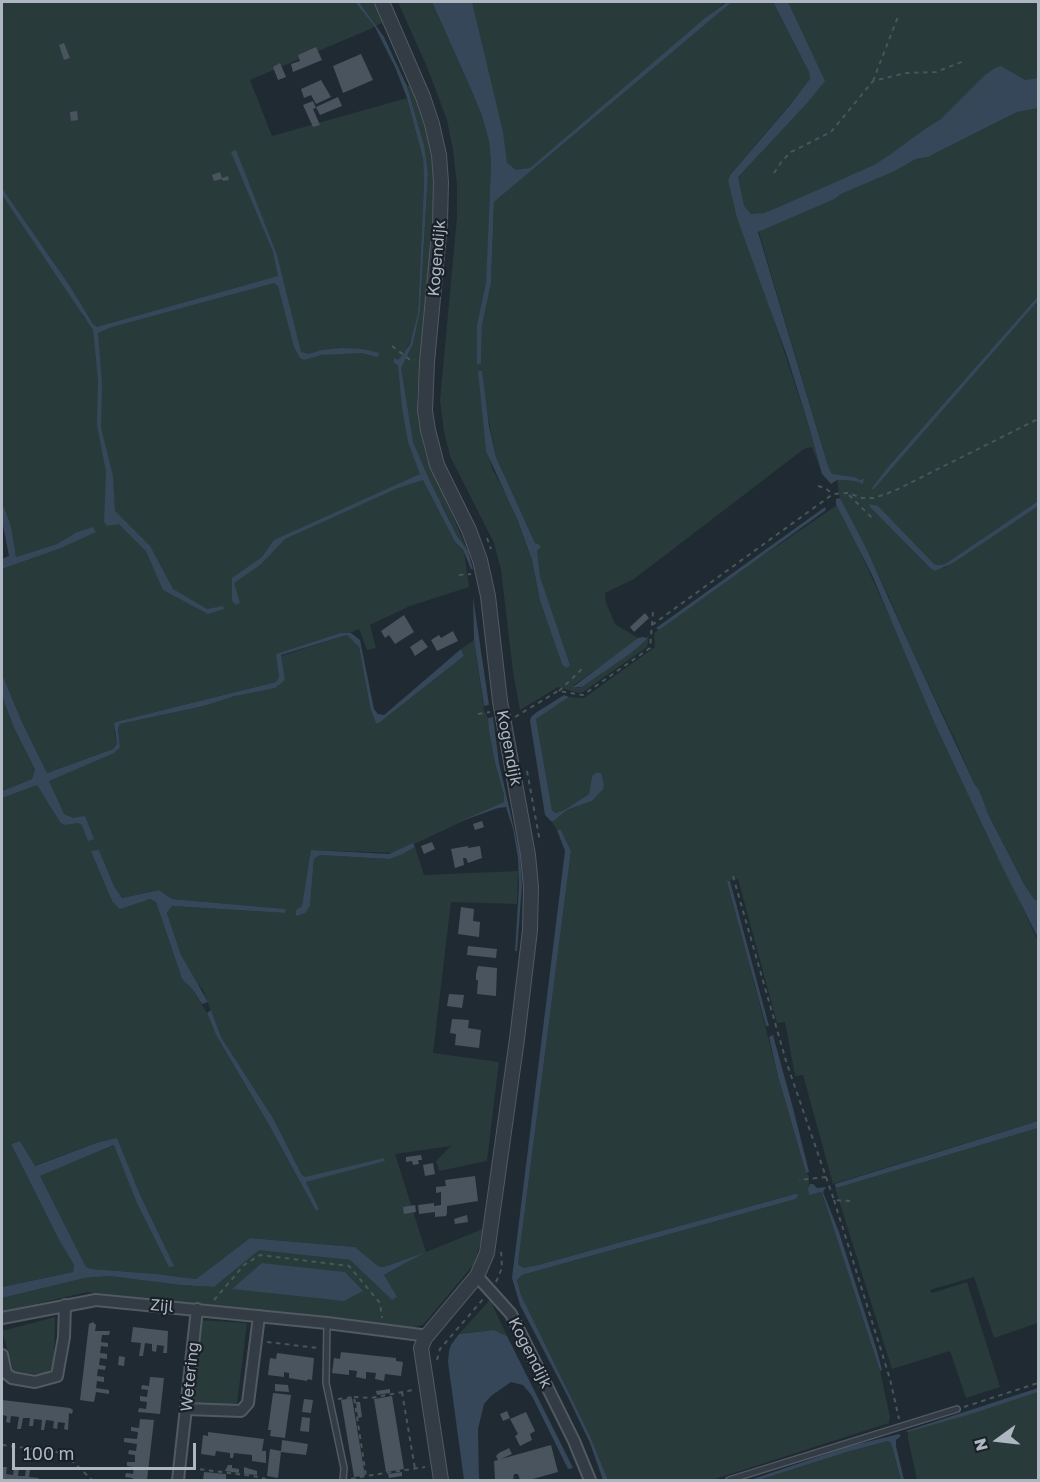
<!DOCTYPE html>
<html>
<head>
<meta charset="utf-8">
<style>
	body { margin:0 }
	#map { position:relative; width:1040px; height:1482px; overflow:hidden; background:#202a33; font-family:"Golos Text",sans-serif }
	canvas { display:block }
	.frame { position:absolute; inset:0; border:3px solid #adb6c1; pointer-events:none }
	.north { position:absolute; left:968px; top:1410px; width:60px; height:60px; -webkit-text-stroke:4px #192028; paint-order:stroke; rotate:255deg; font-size:16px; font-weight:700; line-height:24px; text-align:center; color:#adb6c1 }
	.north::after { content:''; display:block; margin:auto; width:21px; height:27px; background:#adb6c1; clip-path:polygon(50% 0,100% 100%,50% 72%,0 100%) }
	.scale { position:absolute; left:12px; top:1443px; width:184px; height:27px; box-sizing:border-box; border:3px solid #adb6c1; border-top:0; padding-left:8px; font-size:18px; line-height:21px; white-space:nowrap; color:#adb6c1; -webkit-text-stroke:4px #192028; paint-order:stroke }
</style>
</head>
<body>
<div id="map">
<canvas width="1040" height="1482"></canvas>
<div class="frame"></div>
<div class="north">N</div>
<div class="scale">100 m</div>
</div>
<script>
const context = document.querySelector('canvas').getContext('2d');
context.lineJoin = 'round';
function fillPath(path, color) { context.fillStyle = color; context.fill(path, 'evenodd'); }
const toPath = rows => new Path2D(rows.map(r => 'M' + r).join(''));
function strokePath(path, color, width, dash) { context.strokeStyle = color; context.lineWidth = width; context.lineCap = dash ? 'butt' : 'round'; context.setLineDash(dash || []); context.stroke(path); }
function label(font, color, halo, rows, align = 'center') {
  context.font = font + ' "Golos Text",sans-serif'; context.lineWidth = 4.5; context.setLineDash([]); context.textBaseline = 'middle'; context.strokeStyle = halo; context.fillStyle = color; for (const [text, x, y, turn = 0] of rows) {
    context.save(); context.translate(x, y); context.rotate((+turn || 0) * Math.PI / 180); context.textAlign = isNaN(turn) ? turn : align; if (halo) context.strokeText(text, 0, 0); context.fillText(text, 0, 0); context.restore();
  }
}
fillPath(toPath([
	[2,2,355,2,375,27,250,80,272,136,407,98,423,159,424,183,418,313,413,335,405,353,413,344,420,311,428,173,418,124,407,86,411,85,425,125,433,166,435,199,417,396,418,419,426,456,468,551,457,536,443,506,423,479,455,542,464,552,469,587,410,606,370,625,376,648,367,650,359,629,350,633,340,633,277,654,279,677,276,682,119,721,114,730,117,744,113,749,47,773,22,722,2,674,2,569,60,548,75,533,57,544,16,557,11,526,2,502,2,195,74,299,84,318,93,324,70,286,2,188],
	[359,2,375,2,383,21,382,23,376,26],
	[398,2,432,2,470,87,482,116,489,140,491,164,488,248,486,283,477,324,478,364,481,363,482,326,491,283,494,202,732,2,773,2,809,72,810,79,808,83,730,175,728,180,810,430,822,474,812,447,804,449,634,579,605,593,606,603,615,624,638,638,631,645,574,685,578,688,582,687,624,657,649,635,647,647,583,692,579,693,558,687,520,710,513,672,501,570,494,543,450,456,444,432,440,400,457,217,457,185,453,150,447,120,427,67],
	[479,371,496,457,535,543,540,548,537,551,537,565,542,586,570,665,562,663,540,601,532,560,510,502,492,468,484,430],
	[452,2,725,2,506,190],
	[778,2,1038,2,1038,100,749,230,734,178,817,81],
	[1031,108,1038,108,1038,296,888,467,873,489,1038,301,1038,501,945,564,939,565,934,564,870,507,930,568,944,568,1038,506,1038,901,1034,899,1024,884,988,814,956,742,910,646,888,595,840,498,837,480,855,481,862,483,863,478,860,480,855,477,832,474,828,466,759,233,761,230,835,199,841,194,895,171,916,159,928,157,1017,112],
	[837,505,846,521,1038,941,1038,1121,833,1184,803,1075,795,1076,785,1022,777,1023,738,879,728,881,778,1076,806,1173,809,1176,809,1194,821,1192,822,1193,880,1371,890,1417,889,1423,712,1480,608,1480,590,1436,521,1295,517,1280,522,1275,796,1199,799,1196,795,1194,538,1265,523,1268,518,1264,571,851,561,830,557,830,551,821,554,821,567,810,592,801,592,776,589,794,564,810,556,813,552,810,536,719,569,697,584,698,655,647,654,633,733,576],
	[347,635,359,647,370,707,379,723,464,656,461,649,474,640,484,710,488,718,495,763,504,795,504,802,395,853,311,850,310,906,314,859,320,855,389,859,401,855,415,847,424,875,518,871,517,904,451,902,433,1053,499,1062,487,1161,439,1171,436,1161,451,1146,395,1154,426,1252,485,1228,474,1264,423,1325,409,1328,87,1292,2,1312,2,1298,85,1278,109,1276,180,1285,214,1287,259,1249,350,1260,392,1300,383,1276,422,1254,384,1267,378,1266,355,1247,250,1238,196,1279,157,1274,92,1269,86,1267,39,1176,115,1145,136,1201,141,1197,117,1139,96,1143,34,1166,20,1141,11,1144,59,1240,74,1265,73,1272,2,1287,2,795,120,747,118,729,120,724,204,706,285,680,281,656],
	[99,850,114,886,122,898,159,890,172,899,286,909,285,913,172,906,167,913,181,955,192,977,203,990,221,1037,273,1118,302,1175,305,1178,336,1170,323,1177,306,1182,319,1209,316,1211,269,1125,216,1035,207,1013,193,990,182,979,156,902,150,899,112,901],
	[2,696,14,728,35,768,32,779,2,791],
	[1038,1128,1038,1323,994,1338,974,1277,930,1290,932,1293,967,1282,1000,1387,966,1398,950,1351,892,1369,835,1188],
	[490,1300,507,1336,494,1330,459,1334],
	[55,1317,54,1366,47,1373,38,1374,14,1372,2,1331],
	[197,1320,247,1323,237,1404,191,1403],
	[1038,1392,1038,1480,917,1480,908,1438,908,1432],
	[888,1441,891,1443,893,1450,901,1480,759,1480,847,1452]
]), '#283a39');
fillPath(toPath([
	[355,2,359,2,384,37,407,86,424,145,428,173,420,311,413,344,401,368,413,442,428,477,457,536,468,551,473,569,471,569,463,550,455,542,423,480,398,488,285,539,260,565,234,583,240,603,236,605,232,601,232,578,262,557,274,540,420,474,408,442,402,408,398,365,394,363,394,358,398,360,402,356,410,344,418,313,424,183,423,159,407,98,395,67,375,27],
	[432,2,472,2,503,132,507,163,516,170,530,168,705,18,727,2,732,2,494,202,491,283,482,326,481,364,477,364,477,324,486,283,491,164,489,141,482,116,470,87],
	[773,2,788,2,825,81,808,102,738,177,744,206,751,214,764,213,786,204,874,165,891,154,925,129,941,119,985,75,995,68,1001,66,1025,80,1038,78,1038,108,1017,112,928,157,916,159,895,171,841,194,835,199,758,232,828,466,832,474,855,477,860,480,864,478,863,484,855,481,837,480,831,484,822,474,810,430,787,356,737,218,728,180,730,175,790,105,810,79,809,72],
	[236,150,277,255,301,352,309,354,321,350,342,348,362,349,380,353,377,357,362,353,321,355,304,360,300,358,294,347,278,286,274,283,112,327,98,333,102,384,101,428,113,476,115,511,150,546,173,589,207,609,223,606,224,609,208,614,163,590,146,551,119,524,107,526,104,522,106,472,97,425,98,379,93,330,2,195,2,188,70,286,93,324,97,327,278,276,273,252,231,152],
	[1038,296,1038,301,873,490,872,488,888,467],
	[478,371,482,371,489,426,496,457,535,543,540,545,540,548,537,551,540,577,570,665,568,667,566,668,562,664,540,601,532,560,517,519,486,451],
	[840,498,866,548,910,646,975,785,979,790,988,814,1024,884,1034,899,1038,901,1038,938,999,860,935,724,872,575,836,504,836,499],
	[1038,501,1038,506,1031,511,953,563,935,571,930,568,870,507,869,504,878,506,934,564,939,565,945,564],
	[2,502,11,526,16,557,57,544,75,533,93,527,96,532,61,548,2,569,2,559,9,556,2,520],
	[825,507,826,510,659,630,656,628],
	[473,597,489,705,484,706,474,640],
	[340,633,351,633,360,640,374,709,378,714,384,715,461,649,464,656,379,723,376,723,370,707,359,647,347,635,281,655,285,680,275,688,235,696,204,706,120,724,118,729,120,747,114,753,49,781,64,814,73,818,85,816,94,839,88,841,82,825,78,823,64,825,60,822,37,785,2,798,2,791,32,779,35,769,14,728,2,696,2,674,22,722,47,773,113,749,117,744,114,723,119,721,276,682,279,677,276,654],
	[644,637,647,639,631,653,582,687,573,687,638,638],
	[564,695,569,697,536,719,552,810,556,813,564,810,589,794,592,776,596,773,601,773,604,784,603,789,592,801,567,810,554,821,551,821,545,815,530,721,531,717,537,712],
	[493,717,499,763,520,855,522,885,517,951,515,951,519,886,518,858,513,829,506,807,498,808,459,822,504,802,504,795,495,763,489,730,488,718],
	[557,830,561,830,571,851,518,1264,523,1268,538,1265,795,1194,799,1195,796,1199,522,1275,517,1280,521,1295,590,1436,608,1480,603,1480,590,1443,567,1395,520,1305,512,1278,565,851],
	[413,843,415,847,401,855,389,859,320,855,314,859,310,906,305,913,296,916,296,910,302,906,311,850,389,854],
	[99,850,114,886,122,898,159,890,172,899,286,909,285,913,172,906,167,913,181,955,208,1002,202,1004,193,990,182,979,156,902,150,899,120,909,112,901,91,851],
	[727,881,730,881,769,1026,766,1026],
	[211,1010,221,1037,273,1118,302,1175,305,1177,384,1158,385,1161,306,1182,319,1209,316,1211,269,1125,216,1035,207,1013],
	[773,1035,793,1108,809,1172,806,1173,778,1076,769,1037],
	[1038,1121,1038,1128,843,1186,836,1188,835,1184],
	[117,1138,141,1197,174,1266,169,1267,136,1201,114,1145,40,1176,86,1267,92,1269,157,1274,196,1279,250,1238,355,1247,378,1266,384,1267,426,1252,384,1275,397,1297,392,1300,350,1260,259,1250,214,1287,180,1285,109,1276,85,1278,2,1298,2,1287,73,1272,74,1265,59,1240,11,1144,20,1141,35,1166,96,1143],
	[810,1184,813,1184,817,1188,826,1187,823,1192,839,1232,877,1351,882,1370,880,1371,822,1193,821,1192,809,1195,808,1189],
	[262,1263,345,1272,363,1291,344,1301,232,1289],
	[494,1330,507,1336,573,1468,568,1469,532,1396,523,1385,511,1382,491,1396,484,1404,478,1429,479,1480,464,1480,448,1362,449,1351,451,1345,459,1334],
	[1038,1388,1038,1392,974,1413,908,1432,906,1431],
	[899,1434,901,1436,896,1440,896,1446,904,1480,901,1480,893,1450,891,1443,888,1441,847,1452,759,1480,753,1479,850,1446]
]), '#354759');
fillPath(toPath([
	[64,43,70,58,64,60,59,45],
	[316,47,322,60,293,72,291,64,300,61,298,55],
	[361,54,373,80,343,93,333,66],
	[280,63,286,77,278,80,273,67],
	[321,80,331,97,316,104,311,95,304,98,301,89],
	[338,97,342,106,320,115,316,107],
	[313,101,316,108,313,109,320,125,313,127,303,105],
	[77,111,78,120,71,121,70,112],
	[220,172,222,178,228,176,229,180,223,181,222,179,214,181,212,175],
	[645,613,649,618,634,632,630,627],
	[404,615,414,632,395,644,389,635,385,638,381,631],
	[453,631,458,641,437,651,431,640,439,635,441,638],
	[422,639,428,647,415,656,410,647],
	[482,821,484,827,475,830,473,824],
	[432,842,435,849,424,854,421,846],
	[468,846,468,848,480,846,482,858,468,863,466,858,463,858,464,865,455,868,451,849],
	[461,907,474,909,473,921,480,922,479,937,458,934],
	[468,946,497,949,496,958,467,955],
	[478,966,497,968,496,996,477,994,478,980,476,980,476,974],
	[449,994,464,995,462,1008,447,1006],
	[452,1019,469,1020,468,1028,481,1030,479,1048,455,1045,456,1034,450,1033],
	[421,1155,422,1160,418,1160,419,1164,413,1165,412,1161,406,1162,406,1157],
	[433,1163,435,1174,425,1176,423,1165],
	[475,1176,478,1201,447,1206,447,1213,446,1216,435,1217,435,1212,419,1214,418,1205,434,1203,434,1206,441,1205,441,1192,436,1193,436,1187,446,1186,445,1180],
	[415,1205,416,1212,404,1214,403,1207],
	[467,1215,468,1222,455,1224,454,1219],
	[93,1322,96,1325,95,1331,110,1331,109,1335,102,1335,101,1342,108,1343,108,1347,101,1346,100,1353,107,1354,107,1359,100,1358,99,1365,106,1366,105,1370,98,1369,97,1376,104,1377,104,1382,97,1381,96,1388,109,1390,109,1394,96,1392,94,1402,80,1400,89,1324],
	[133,1327,168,1331,167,1353,163,1353,164,1346,157,1345,156,1352,152,1351,152,1344,145,1343,143,1356,139,1356,141,1343,131,1342],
	[341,1352,396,1358,396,1361,403,1362,401,1376,385,1374,384,1381,375,1379,376,1373,366,1372,366,1379,356,1377,357,1371,349,1370,349,1375,332,1373,334,1358,340,1359],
	[277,1353,314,1358,312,1380,308,1379,307,1381,289,1378,289,1373,284,1372,284,1377,268,1375,270,1358,276,1359],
	[119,1356,125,1357,124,1366,118,1365],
	[150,1377,164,1378,160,1414,138,1412,139,1408,146,1409,147,1402,140,1401,140,1396,147,1397,148,1390,141,1389,142,1385,149,1386],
	[275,1384,288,1385,289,1392,275,1391],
	[390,1389,390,1393,377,1395,376,1391],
	[273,1393,291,1395,285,1438,270,1436,271,1430,268,1430],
	[392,1396,404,1469,386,1472,374,1399],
	[352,1398,365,1476,354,1477,341,1400],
	[304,1399,313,1400,311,1413,302,1412],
	[2,1400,70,1408,73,1410,72,1414,69,1413,68,1430,64,1429,65,1423,58,1422,57,1429,53,1428,54,1421,46,1420,44,1430,41,1430,42,1420,34,1419,33,1426,29,1426,30,1418,23,1418,21,1429,17,1429,19,1417,11,1416,10,1423,6,1422,7,1416,2,1415],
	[356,1402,360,1402,362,1417,358,1418],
	[507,1411,510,1418,503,1421,500,1414],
	[526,1412,535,1431,530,1434,532,1440,520,1446,515,1436,518,1434,510,1419],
	[302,1417,310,1418,309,1432,300,1431],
	[140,1419,154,1420,147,1480,132,1480,133,1478,125,1477,126,1473,133,1474,134,1467,127,1466,127,1462,135,1462,135,1455,128,1454,129,1450,136,1451,137,1444,124,1442,124,1438,137,1439,138,1432,131,1431,131,1427,139,1428],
	[208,1432,264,1439,262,1451,266,1451,266,1463,252,1461,252,1455,234,1453,233,1458,230,1458,230,1453,216,1451,215,1456,201,1454,203,1435,208,1436],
	[282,1440,308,1444,306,1455,281,1452,278,1478,267,1476,270,1449,281,1451],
	[551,1445,558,1472,529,1480,520,1480,518,1474,514,1474,513,1480,495,1480,494,1461,498,1460,496,1456,499,1453,509,1448,512,1454,501,1459],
	[228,1465,232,1465,232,1468,239,1469,239,1473,225,1471],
	[3,1467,7,1467,6,1474,13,1475,14,1468,19,1468,18,1476,25,1476,26,1469,30,1470,29,1477,39,1478,38,1480,2,1480],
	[244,1467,257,1471,257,1475,244,1474],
	[204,1472,226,1474,226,1480,203,1480],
	[402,1472,402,1476,389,1478,388,1474]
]), '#49545f');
const service = toPath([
	[327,1323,326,1383,344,1468,343,1480],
	[729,1480,957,1409]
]);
const minor = toPath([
	[477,1276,511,1314,574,1441,590,1480],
	[2,1318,96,1300,327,1323,421,1335,425,1338],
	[2,1355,6,1373,12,1378,35,1382,57,1376,64,1337,65,1305],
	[187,1409,241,1411,248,1403,259,1316],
	[178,1480,197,1309]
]);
const tertiary = toPath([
	[382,2,423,97,432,124,439,155,441,182,440,223,427,362,425,411,428,430,437,465,469,530,480,560,488,596,500,701,528,855,531,887,530,930,517,1039,487,1253,477,1276,425,1338,421,1348,441,1480]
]);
strokePath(service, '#515962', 8);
strokePath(minor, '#515962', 14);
strokePath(tertiary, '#515962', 16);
strokePath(toPath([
	[873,81,899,14],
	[774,173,782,161,791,152,831,132,873,81,906,73,936,72,964,61],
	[392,346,409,359,415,360],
	[818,486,825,488,833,494],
	[849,495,872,518],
	[487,538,491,549],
	[459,575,471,574],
	[652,625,833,494,848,493,862,498,874,498,894,491,1038,419],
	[559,691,585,666],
	[478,714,490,712],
	[515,717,558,691,583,695,650,648,653,612],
	[527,771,540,842],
	[733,876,786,1061,826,1177,799,1180],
	[826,1177,834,1200,852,1201],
	[834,1200,890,1379,899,1419],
	[496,1282,502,1268,501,1250],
	[214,1300,244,1265,260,1255,349,1266,380,1303,382,1318],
	[267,1342,318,1348],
	[437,1360,440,1349,484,1298],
	[402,1392,415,1469],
	[354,1397,371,1398,413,1390,413,1388],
	[338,1399,354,1397,366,1476,425,1467],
	[964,1407,1038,1383],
	[2,1445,64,1453,92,1480],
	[191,1468,260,1477,267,1480],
	[351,1479,366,1476]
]), '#465759', 2, [4.5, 4.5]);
strokePath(service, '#333b44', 5);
strokePath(minor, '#333b44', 10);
strokePath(tertiary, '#333b44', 14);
label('16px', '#adb6c1', '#192028', [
	["Kogendijk",437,258,-85],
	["Kogendijk",509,748,79],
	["Zijl",162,1306,5],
	["Kogendijk",530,1353,63],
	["Wetering",190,1377,-84]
]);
</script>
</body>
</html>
